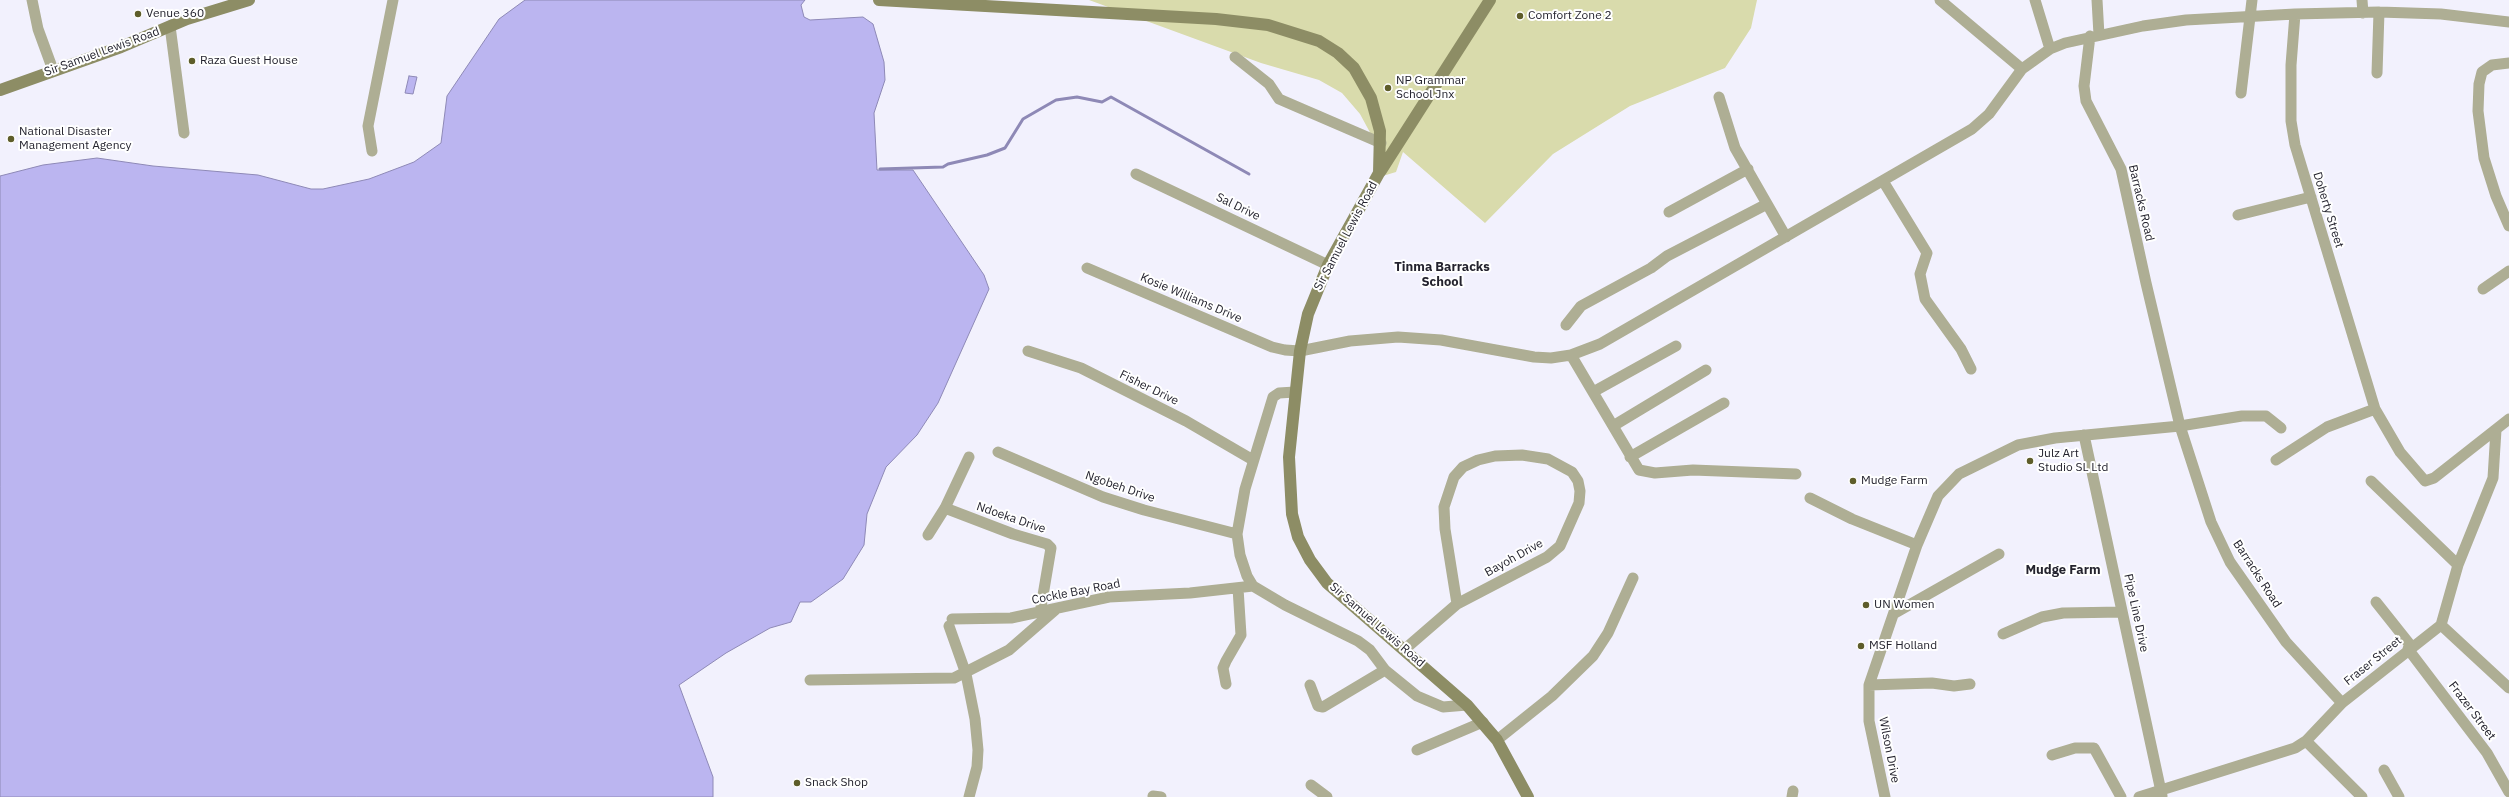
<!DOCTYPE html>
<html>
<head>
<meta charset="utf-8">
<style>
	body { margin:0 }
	canvas { display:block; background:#f2f1fd }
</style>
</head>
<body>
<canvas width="2509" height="797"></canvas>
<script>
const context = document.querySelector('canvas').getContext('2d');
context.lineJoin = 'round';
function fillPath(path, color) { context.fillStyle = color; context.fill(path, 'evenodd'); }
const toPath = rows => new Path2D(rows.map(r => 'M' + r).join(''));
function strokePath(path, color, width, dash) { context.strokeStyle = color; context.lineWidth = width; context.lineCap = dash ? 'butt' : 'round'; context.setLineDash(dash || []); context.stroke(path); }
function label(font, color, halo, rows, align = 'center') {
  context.font = font + ' "IBM Plex Sans",sans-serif'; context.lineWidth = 4; context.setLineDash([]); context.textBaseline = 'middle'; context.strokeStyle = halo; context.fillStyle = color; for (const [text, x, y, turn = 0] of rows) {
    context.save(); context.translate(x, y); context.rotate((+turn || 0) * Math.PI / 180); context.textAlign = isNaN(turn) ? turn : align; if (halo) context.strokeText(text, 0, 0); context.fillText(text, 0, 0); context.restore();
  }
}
fillPath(toPath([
	[1089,0,1757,0,1751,28,1725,68,1630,106,1553,154,1485,223,1403,152,1396,172,1386,175,1381,171,1373,138,1360,114,1342,93,1319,80,1261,63]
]), '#d9dbac');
const water = toPath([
	[525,0,805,0,801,5,804,17,810,20,863,17,873,24,884,62,885,80,874,113,877,170,913,170,984,275,989,289,938,403,917,435,886,467,867,514,864,545,843,579,811,602,800,602,791,622,770,628,726,653,679,685,713,777,713,797,0,797,0,176,43,165,97,158,153,166,258,175,311,189,323,189,369,179,414,162,441,143,447,96,499,19,525,0],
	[409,76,417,77,413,94,405,93,409,76]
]);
fillPath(water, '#bbb5f0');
strokePath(water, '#8e89b6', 1);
strokePath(toPath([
	[880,169,943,167,948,164,987,155,1005,148,1023,119,1056,100,1077,97,1102,102,1111,97,1249,174]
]), '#8e89b6', 3);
strokePath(toPath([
	[32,0,38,29,53,70],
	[1940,0,2022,69],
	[2035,0,2050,49],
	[2097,0,2099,35],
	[2362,0,2363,13],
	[2295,14,2291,65,2291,121,2295,145,2375,409,2400,452,2425,481,2434,478,2509,419],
	[170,26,184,133],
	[2090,36,2084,86,2086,101,2121,169,2146,283,2180,426,2211,522,2230,562,2286,642,2342,703],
	[1235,57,1269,84,1279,99,1381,143],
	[2509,63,2492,65,2482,72,2479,84,2478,111,2484,158,2496,196,2509,226],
	[2377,73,2379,12],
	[2241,93,2252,0],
	[1719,97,1735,148,1786,237],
	[372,151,368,126,393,0],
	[1136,174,1328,265],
	[1883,181,1927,253,1920,274,1925,299,1961,349,1971,369],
	[1669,212,1748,169],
	[2238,215,2311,197],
	[1087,268,1272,347,1285,350,1300,351,1350,341,1398,337,1441,340,1534,357,1551,358,1571,355,1600,344,1972,129,1989,114,2022,69,2050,49,2065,43,2143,26,2186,20,2295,14,2379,12,2441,14,2509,22],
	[2483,289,2509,271],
	[1566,325,1581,306,1651,268,1667,256,1767,204],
	[1028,351,1081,368,1186,421,1253,460],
	[1571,355,1639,470,1655,473,1693,470,1796,474],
	[1295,392,1279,393,1273,397,1245,489,1237,534,1240,555,1247,576,1253,586,1285,605,1358,641,1370,650,1385,670,1417,696,1443,707,1467,705],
	[1593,392,1676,346],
	[1613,426,1706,370],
	[2084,435,2162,796],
	[998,452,1103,497,1144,510,1237,534],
	[1630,457,1724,403],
	[2276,460,2327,427,2375,409],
	[2371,481,2458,565],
	[1810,498,1852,519,1917,545],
	[945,508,1013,534,1047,544,1051,548,1040,613],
	[928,535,945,508,969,457],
	[2376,602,2411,646],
	[1895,613,1999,554],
	[952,619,1011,618,1109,597,1190,593,1253,586],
	[2441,625,2509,688],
	[949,626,966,674,975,719,978,750,977,767,969,797],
	[2003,634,2042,617,2063,613,2122,612],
	[1405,649,1457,604,1547,557,1560,546,1579,503,1580,491,1578,481,1572,472,1548,459,1522,455,1495,456,1478,460,1463,467,1454,477,1444,507,1445,529,1457,604],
	[2408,649,2487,753,2509,792],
	[810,680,954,678,1009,650,1055,610],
	[1226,684,1223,668,1226,661,1241,635,1238,588],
	[1310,685,1318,706,1323,707,1385,670],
	[1869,685,1932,683,1954,686,1970,684],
	[1497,740,1552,696,1593,656,1608,633,1633,578],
	[2306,741,2362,797],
	[1417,750,1483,722],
	[2052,755,2075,748,2094,748,2121,797],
	[2384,770,2399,797],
	[1311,785,1327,797],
	[1153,796,1161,797],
	[1792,797,1793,791],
	[1885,797,1869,721,1869,685,1917,545,1938,496,1959,474,2018,445,2055,438,2180,426,2242,416,2266,416,2281,428],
	[2139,797,2295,748,2306,741,2342,703,2441,625,2458,565,2493,478,2496,430]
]), '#aeae94', 11);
strokePath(toPath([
	[879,0,1216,19,1268,25,1319,41,1338,53,1354,68,1371,98,1380,131,1379,173,1328,265,1308,314,1300,351,1289,457,1292,514,1298,537,1310,560,1327,583,1467,705,1497,740,1528,797],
	[0,90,121,47,187,19,249,0],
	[1380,172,1490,0]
]), '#8d8d65', 12);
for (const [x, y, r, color] of [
	[138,14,4,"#5e5d2a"],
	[1520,16,4,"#5e5d2a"],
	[192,61,4,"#5e5d2a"],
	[1388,88,4,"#5e5d2a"],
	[11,139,4,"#5e5d2a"],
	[2030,461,4,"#5e5d2a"],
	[1853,481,4,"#5e5d2a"],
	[1866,605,4,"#5e5d2a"],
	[1861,646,4,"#5e5d2a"],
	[797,783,4,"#5e5d2a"]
]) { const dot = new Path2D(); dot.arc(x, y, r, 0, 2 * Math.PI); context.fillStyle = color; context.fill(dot); strokePath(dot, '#fff', 1.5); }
label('12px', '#24232e', '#fff', [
	["Venue 360",146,14],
	["Comfort Zone 2",1528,16],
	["Raza Guest House",200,61],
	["NP Grammar",1396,81],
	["School Jnx",1396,95],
	["National Disaster",19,132],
	["Management Agency",19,146],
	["Julz Art",2038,454],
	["Studio SL Ltd",2038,468],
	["Mudge Farm",1861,481],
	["UN Women",1874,605],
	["MSF Holland",1869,646],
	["Snack Shop",805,783]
], 'left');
label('12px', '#24232e', '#fff', [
	["Sir Samuel Lewis Road",102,52,-20],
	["Barracks Road",2141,203,77],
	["Sal Drive",1238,207,26],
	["Doherty Street",2328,210,73],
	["Sir Samuel Lewis Road",1346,236,-62],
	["Kosie Williams Drive",1191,298,23],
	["Fisher Drive",1149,388,26],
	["Ngobeh Drive",1120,487,19],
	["Ndoeka Drive",1011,518,19],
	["Bayoh Drive",1514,558,-29],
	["Barracks Road",2257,574,57],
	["Cockle Bay Road",1076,592,-11],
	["Pipe Line Drive",2136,613,78],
	["Sir Samuel Lewis Road",1377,625,41],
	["Fraser Street",2373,661,-39],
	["Frazer Street",2472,711,53],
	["Wilson Drive",1889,750,79]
]);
label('bold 13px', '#24232e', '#fff', [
	["Tinma Barracks",1442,267],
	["School",1442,282],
	["Mudge Farm",2063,570]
]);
</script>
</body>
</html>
